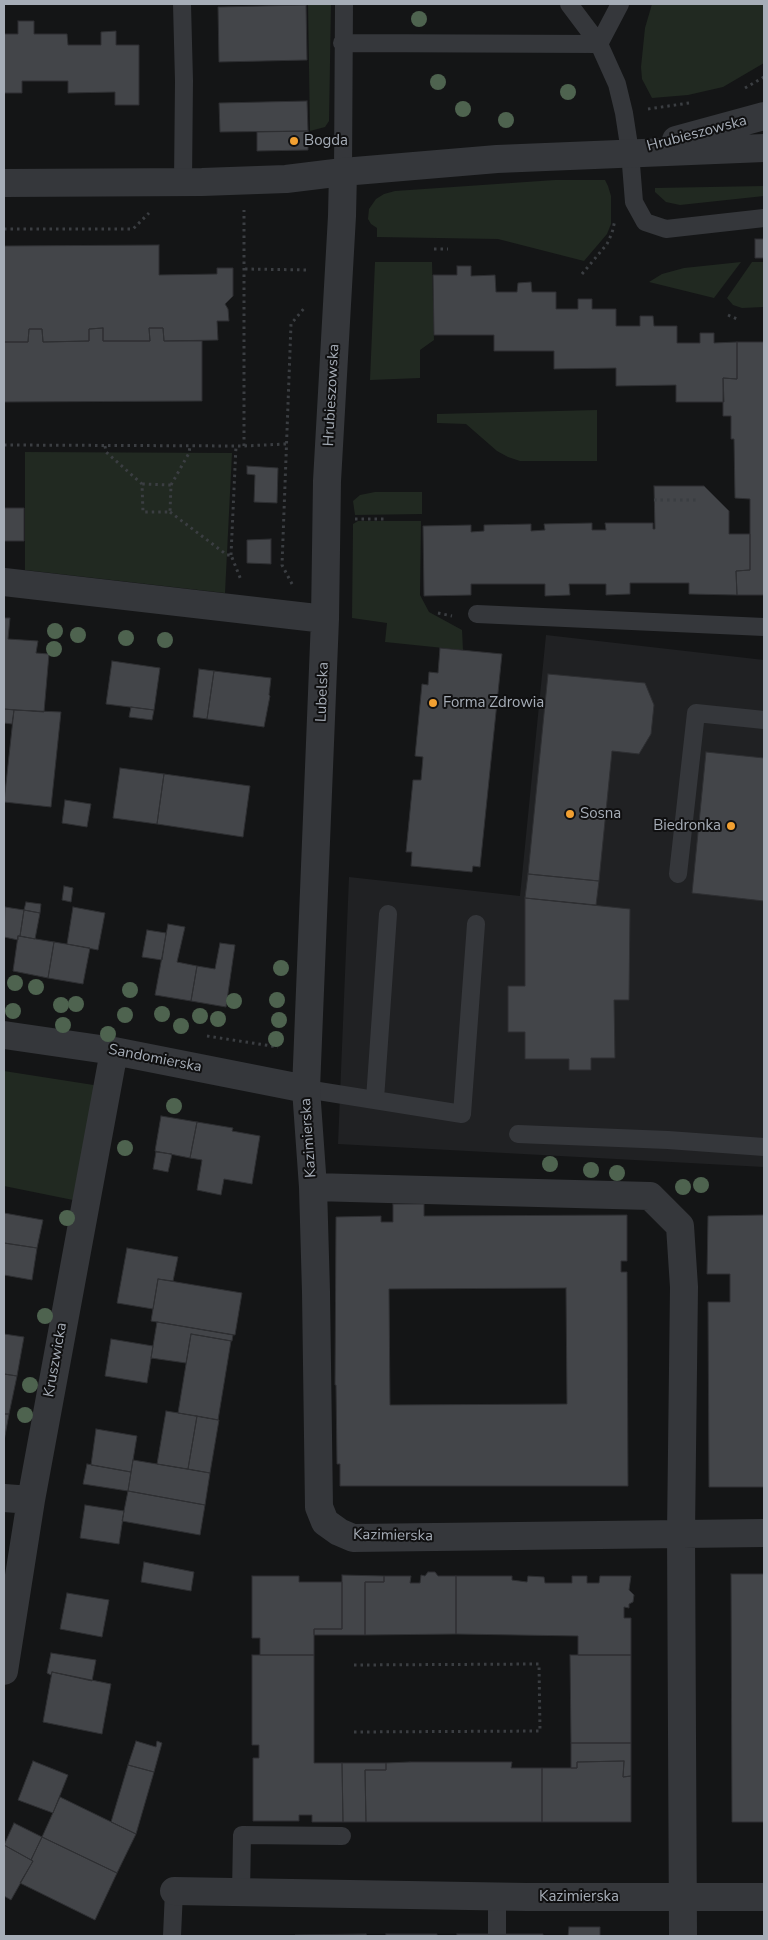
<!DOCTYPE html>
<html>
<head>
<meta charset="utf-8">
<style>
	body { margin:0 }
	#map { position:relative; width:768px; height:1940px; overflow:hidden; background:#141516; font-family:"Nunito Sans",sans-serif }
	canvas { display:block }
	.frame { position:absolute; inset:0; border:5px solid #a6adb7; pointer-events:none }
</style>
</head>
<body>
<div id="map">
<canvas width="768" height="1940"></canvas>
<div class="frame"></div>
</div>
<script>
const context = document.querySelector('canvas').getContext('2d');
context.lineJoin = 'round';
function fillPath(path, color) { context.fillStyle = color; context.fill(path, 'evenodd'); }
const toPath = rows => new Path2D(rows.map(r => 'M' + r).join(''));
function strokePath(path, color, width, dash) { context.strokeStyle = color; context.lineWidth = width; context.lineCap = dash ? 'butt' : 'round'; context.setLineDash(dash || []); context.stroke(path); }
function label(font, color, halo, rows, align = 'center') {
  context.font = font + ' "Nunito Sans",sans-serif'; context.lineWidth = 4; context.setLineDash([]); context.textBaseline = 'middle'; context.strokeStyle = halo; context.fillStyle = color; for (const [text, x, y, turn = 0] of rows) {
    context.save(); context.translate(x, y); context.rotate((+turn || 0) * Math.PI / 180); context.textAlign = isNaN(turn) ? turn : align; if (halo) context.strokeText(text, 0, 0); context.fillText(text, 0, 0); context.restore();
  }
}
fillPath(toPath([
	[546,635,764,660,764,1167,338,1144,349,877,520,896]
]), '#202123');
fillPath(toPath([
	[308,4,331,4,329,121,325,127,310,131],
	[652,4,764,4,764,63,723,87,688,95,652,98,642,79,641,67,645,28],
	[555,180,605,180,608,186,611,196,611,224,607,234,584,261,498,239,377,237,377,228,371,224,368,219,369,209,376,199,384,194,395,191],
	[764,186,764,196,680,205,666,202,655,192,655,188],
	[375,262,432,262,434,340,420,350,420,378,370,380],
	[741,262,714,298,649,282,662,274,684,268],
	[752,262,764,262,764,307,742,308,733,305,727,298],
	[597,410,597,461,520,461,508,457,497,451,466,424,437,423,437,414],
	[25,452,232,453,225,593,25,570],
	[375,492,422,492,422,514,355,515,353,501,360,495],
	[358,521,421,521,420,595,429,612,462,630,463,650,385,642,387,623,352,618,353,528,353,524],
	[4,1071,100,1086,78,1201,4,1186]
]), '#212921');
const building = toPath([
	[306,5,307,60,219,62,218,7,306,5],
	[18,21,34,21,34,34,67,34,68,45,101,45,101,32,116,31,116,45,139,45,139,105,115,105,115,92,68,93,68,81,22,81,22,93,4,93,4,34,18,34,18,21],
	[307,101,308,131,220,132,219,103,307,101],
	[308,131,308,150,257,151,257,132,308,131],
	[755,239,764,239,764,258,755,258,755,239],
	[159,245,159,275,217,274,217,268,233,268,233,296,225,304,228,309,229,321,217,321,218,340,164,341,163,328,149,328,150,341,103,341,103,328,89,329,89,341,43,342,42,329,29,329,28,342,4,342,4,246,159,245],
	[457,266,471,266,471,276,495,275,496,292,517,292,518,283,531,282,532,292,556,292,556,309,578,309,578,299,592,299,592,309,616,309,616,326,640,326,640,316,653,316,654,326,677,326,677,343,700,343,700,333,714,333,714,343,737,342,737,379,723,378,724,402,676,402,676,385,616,386,616,368,554,369,554,351,494,351,494,335,434,335,433,275,457,275,457,266],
	[103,328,103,341,150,341,149,328,163,328,164,341,202,341,202,401,4,402,4,342,28,342,29,329,42,329,43,342,89,341,89,329,103,328],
	[737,342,764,342,764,595,737,595,736,571,750,570,750,499,735,498,734,439,731,439,731,416,723,416,723,378,737,379,737,342],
	[247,466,278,468,277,503,254,502,255,475,247,474,247,466],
	[654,486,704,486,729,511,729,534,750,534,750,570,736,571,737,595,689,594,689,583,630,583,630,594,606,595,606,584,569,584,570,595,545,596,545,584,471,584,471,595,424,596,423,526,471,525,471,532,484,531,484,525,531,524,531,531,545,530,544,524,592,523,592,530,606,530,605,523,653,523,653,529,655,529,654,486],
	[4,508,24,508,24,541,4,541,4,508],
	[271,539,271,564,247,563,247,540,271,539],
	[4,618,10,618,8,639,38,641,36,653,49,654,44,712,4,709,4,618],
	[440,648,502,654,480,867,473,866,472,872,411,866,412,852,406,852,413,780,421,780,423,757,415,756,422,684,428,685,429,672,438,673,440,648],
	[112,661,160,668,154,710,106,704,112,661],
	[199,669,214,671,207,719,193,717,199,669],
	[214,671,271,678,269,695,270,696,264,727,207,719,214,671],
	[548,674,645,683,654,705,651,734,639,754,612,751,599,881,528,874,548,674],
	[131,707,154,710,152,720,129,717,131,707],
	[4,709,14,710,12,724,4,723,4,709],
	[14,710,61,712,51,807,4,802,14,710],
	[706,752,764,758,764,901,692,893,706,752],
	[120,768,164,774,157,824,113,818,120,768],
	[164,774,250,786,243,837,157,824,164,774],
	[65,800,91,804,87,827,62,823,65,800],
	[528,874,599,881,596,905,525,898,528,874],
	[64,886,73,888,71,902,62,900,64,886],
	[525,898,630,909,629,1000,614,1000,615,1058,591,1058,591,1070,569,1070,569,1059,525,1059,525,1032,508,1032,508,986,525,986,525,898],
	[26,902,41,904,40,913,24,910,26,902],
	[5,907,24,910,20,936,18,936,18,940,4,937,5,907],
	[73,907,105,913,98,950,67,944,73,907],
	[24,910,40,913,35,939,20,936,24,910],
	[168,924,185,927,177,962,197,966,191,1001,155,995,168,924],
	[147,930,166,933,162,960,142,957,147,930],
	[18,936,54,942,48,978,13,971,18,936],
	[54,942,90,948,83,984,48,978,54,942],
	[220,943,235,945,226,1007,191,1001,197,966,215,969,220,943],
	[161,1116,197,1122,190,1158,155,1151,161,1116],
	[197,1122,233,1128,232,1131,260,1136,252,1184,224,1179,221,1195,197,1190,202,1160,190,1158,197,1122],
	[156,1152,172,1154,168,1172,153,1169,156,1152],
	[393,1204,424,1204,424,1216,627,1215,627,1261,621,1261,621,1272,627,1272,628,1486,340,1486,340,1464,337,1464,336,1385,335,1385,336,1217,381,1216,381,1222,393,1222,393,1204],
	[566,1288,567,1404,390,1405,389,1289,566,1288],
	[4,1213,43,1220,37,1248,4,1243,4,1213],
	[764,1215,764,1487,709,1487,708,1302,730,1302,730,1274,707,1274,708,1216,764,1215],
	[4,1243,37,1248,32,1280,4,1275,4,1243],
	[127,1248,178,1257,173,1281,158,1279,153,1309,117,1303,127,1248],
	[158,1279,242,1293,235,1335,151,1321,158,1279],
	[157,1322,233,1335,232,1341,191,1334,186,1363,151,1358,157,1322],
	[4,1334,24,1337,17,1376,4,1374,4,1334],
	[191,1334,231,1341,218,1420,178,1413,191,1334],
	[111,1339,153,1346,147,1383,105,1376,111,1339],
	[4,1374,17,1376,9,1414,4,1414,4,1374],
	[166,1411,197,1416,188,1469,157,1464,166,1411],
	[4,1414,9,1414,4,1441,4,1414],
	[197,1416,219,1420,210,1473,188,1469,197,1416],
	[96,1429,137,1436,131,1472,91,1465,96,1429],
	[133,1460,210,1473,205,1505,128,1491,133,1460],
	[87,1464,131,1472,128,1491,83,1484,87,1464],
	[128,1491,205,1505,200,1535,122,1521,128,1491],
	[85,1505,124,1511,119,1544,80,1538,85,1505],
	[144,1562,194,1572,191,1591,141,1582,144,1562],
	[428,1572,435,1572,438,1576,456,1576,456,1634,365,1635,365,1582,384,1582,384,1576,411,1576,410,1583,420,1583,421,1575,425,1576,428,1572],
	[731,1574,764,1574,764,1822,732,1822,731,1574],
	[342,1575,384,1576,384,1582,365,1582,365,1635,314,1635,314,1629,342,1629,342,1575],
	[252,1576,299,1576,299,1582,342,1582,342,1629,314,1629,314,1655,260,1655,260,1638,252,1638,252,1576],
	[456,1576,512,1576,512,1580,527,1582,528,1576,544,1577,545,1583,572,1583,572,1576,587,1576,587,1583,599,1583,600,1576,631,1576,629,1590,634,1595,633,1602,629,1604,629,1608,624,1607,624,1618,631,1618,631,1655,578,1655,578,1636,456,1634,456,1576],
	[67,1593,109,1600,102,1637,60,1629,67,1593],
	[51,1653,96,1660,92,1681,52,1672,51,1675,47,1673,51,1653],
	[252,1655,314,1655,314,1763,342,1763,343,1822,312,1822,312,1815,299,1815,299,1821,253,1821,253,1758,259,1758,259,1745,252,1745,252,1655],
	[570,1655,631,1655,631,1743,571,1743,570,1655],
	[52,1672,111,1684,102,1734,43,1722,52,1672],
	[136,1741,156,1747,157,1741,162,1743,154,1772,128,1765,136,1741],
	[571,1743,631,1743,631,1776,623,1777,624,1761,577,1762,577,1768,571,1768,571,1743],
	[33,1761,68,1775,53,1813,18,1800,33,1761],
	[624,1761,623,1777,631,1776,631,1822,542,1822,542,1768,577,1768,577,1762,624,1761],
	[410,1762,512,1762,511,1768,542,1768,542,1822,366,1822,365,1770,386,1770,386,1763,410,1762],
	[342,1763,386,1763,386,1770,365,1770,366,1822,343,1822,342,1763],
	[128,1765,154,1772,136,1834,111,1822,128,1765],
	[60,1797,136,1834,117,1873,42,1837,60,1797],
	[14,1823,42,1837,31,1860,4,1845,14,1823],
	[42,1837,117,1873,95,1920,20,1883,33,1861,31,1860,42,1837],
	[4,1845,33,1861,11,1900,4,1896,4,1845],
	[569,1927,600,1927,600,1936,568,1936,569,1927],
	[366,1934,367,1936,295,1936,295,1935,366,1934],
	[386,1934,437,1934,437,1936,386,1936,386,1934],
	[457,1934,543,1934,543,1936,457,1936,457,1934]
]);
fillPath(building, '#434549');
strokePath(building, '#2e2f32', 1);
strokePath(toPath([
	[745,88,764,77],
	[648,109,689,103],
	[4,229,133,229,149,213],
	[434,249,448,249],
	[245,269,308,270],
	[582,274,607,244,612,233,615,220],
	[728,315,737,319],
	[4,445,244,446,286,444],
	[105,446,106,452,142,484,143,512,170,512,171,485,142,484],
	[244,446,244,210],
	[171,485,189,453,190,446],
	[654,500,698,500],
	[170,512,227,555,231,555,241,580],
	[355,519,387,519],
	[231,555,236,446],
	[292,584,282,565,291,324,306,306],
	[438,613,452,616],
	[207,1036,278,1047],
	[354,1665,539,1664,540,1731,354,1732]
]), '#3b3e42', 3, [2.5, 4]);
strokePath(toPath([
	[182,4,184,81,183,182],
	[569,4,599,44,617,84,624,113,630,152,634,202,645,222,666,229,764,218],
	[342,43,599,44],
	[599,44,620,4],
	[343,172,344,4],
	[477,614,764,627],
	[678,874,696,713,764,720],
	[306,1089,462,1114,476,924],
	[375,1099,388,914],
	[518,1134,668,1140,764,1147],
	[241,1893,242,1835,342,1836],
	[497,1896,497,1934],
	[172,1936,174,1891]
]), '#35373b', 18);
strokePath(toPath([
	[676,140,764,116],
	[4,183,202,182,286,179,343,172,497,159,764,148],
	[4,582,325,619,306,1089,313,1187,650,1196,680,1226,684,1287,681,1533,683,1936],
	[325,619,327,481,342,216,343,172],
	[4,1035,114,1051,306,1089],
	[313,1187,316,1292,319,1507,325,1522,339,1532,353,1538,764,1533],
	[4,1498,31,1500],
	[4,1671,31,1500,114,1051],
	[174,1891,527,1897,764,1897]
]), '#35373b', 28);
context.fillStyle = '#4e634f';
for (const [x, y] of [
	[419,19],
	[438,82],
	[568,92],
	[463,109],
	[506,120],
	[55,631],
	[78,635],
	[126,638],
	[165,640],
	[54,649],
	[281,968],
	[15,983],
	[36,987],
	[130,990],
	[277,1000],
	[234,1001],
	[76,1004],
	[61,1005],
	[13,1011],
	[162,1014],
	[125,1015],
	[200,1016],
	[218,1019],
	[279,1020],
	[63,1025],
	[181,1026],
	[108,1034],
	[276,1039],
	[174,1106],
	[125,1148],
	[550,1164],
	[591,1170],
	[617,1173],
	[701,1185],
	[683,1187],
	[67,1218],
	[45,1316],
	[30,1385],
	[25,1415]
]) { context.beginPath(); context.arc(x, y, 8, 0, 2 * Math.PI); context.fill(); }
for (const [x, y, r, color] of [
	[294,141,5,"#f2a031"],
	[433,703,5,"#f2a031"],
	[570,814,5,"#f2a031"],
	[731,826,5,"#f2a031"]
]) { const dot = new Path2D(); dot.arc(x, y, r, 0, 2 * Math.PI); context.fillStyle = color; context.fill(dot); strokePath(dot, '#101011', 2); }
label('15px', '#a6adb7', '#101011', [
	["Hrubieszowska",697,134,-15],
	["Hrubieszowska",332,395,-87],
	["Lubelska",323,692,-88],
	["Sandomierska",155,1059,11],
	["Kazimierska",309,1138,-94],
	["Kruszwicka",56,1360,-80],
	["Kazimierska",393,1536,1],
	["Kazimierska",579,1897]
]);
label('15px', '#a6adb7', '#101011', [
	["Bogda",304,141],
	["Forma Zdrowia",443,703],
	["Sosna",580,814],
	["Biedronka",721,826,"right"]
], 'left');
</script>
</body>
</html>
